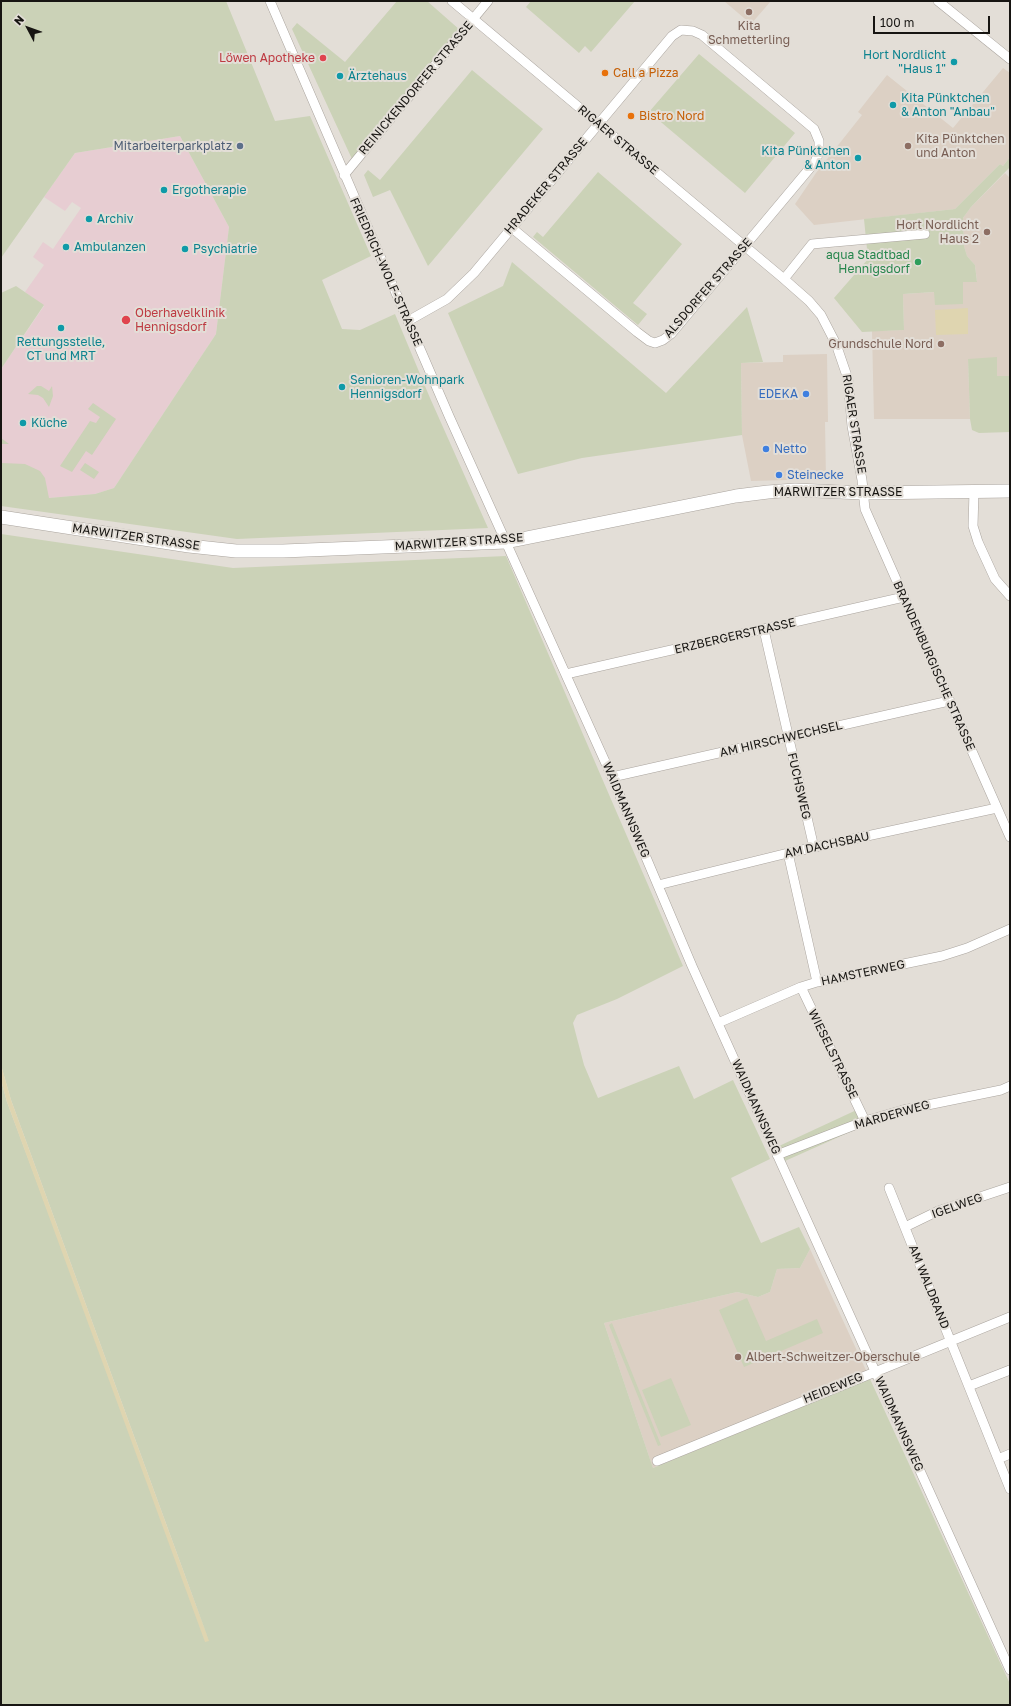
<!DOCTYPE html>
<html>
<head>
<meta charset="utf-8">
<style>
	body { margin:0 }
	#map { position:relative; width:1011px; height:1706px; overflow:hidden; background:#e3ded7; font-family:"Golos Text",sans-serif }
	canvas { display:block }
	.frame { position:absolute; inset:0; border:2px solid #171512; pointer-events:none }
	.north { position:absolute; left:8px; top:8px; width:40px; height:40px; -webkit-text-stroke:3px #e3ded7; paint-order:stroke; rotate:311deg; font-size:11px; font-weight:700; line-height:16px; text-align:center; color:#171512 }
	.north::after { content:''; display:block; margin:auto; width:14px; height:18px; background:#171512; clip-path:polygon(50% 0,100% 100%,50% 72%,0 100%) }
	.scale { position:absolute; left:873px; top:16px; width:117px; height:18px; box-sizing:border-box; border:2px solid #171512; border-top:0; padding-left:5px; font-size:12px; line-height:14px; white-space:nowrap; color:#171512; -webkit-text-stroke:3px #e3ded7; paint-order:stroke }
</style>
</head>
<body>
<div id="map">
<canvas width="1011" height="1706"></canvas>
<div class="frame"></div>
<div class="north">N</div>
<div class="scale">100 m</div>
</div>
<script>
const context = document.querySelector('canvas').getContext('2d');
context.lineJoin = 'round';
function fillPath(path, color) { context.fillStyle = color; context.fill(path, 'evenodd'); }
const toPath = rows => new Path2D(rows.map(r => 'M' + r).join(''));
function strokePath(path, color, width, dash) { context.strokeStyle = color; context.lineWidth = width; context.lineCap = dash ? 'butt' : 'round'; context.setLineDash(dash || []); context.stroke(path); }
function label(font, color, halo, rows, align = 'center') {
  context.font = font + ' "Golos Text",sans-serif'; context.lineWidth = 4; context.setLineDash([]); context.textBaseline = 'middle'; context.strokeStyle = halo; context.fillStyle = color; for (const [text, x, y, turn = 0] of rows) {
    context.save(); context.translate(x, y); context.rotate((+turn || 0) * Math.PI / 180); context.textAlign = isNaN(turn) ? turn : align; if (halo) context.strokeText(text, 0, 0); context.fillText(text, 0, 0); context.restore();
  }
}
fillPath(toPath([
	[724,1,771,1,751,24],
	[1003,68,1010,73,1010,157,1003,166,1000,164,955,209,814,225,795,204,816,173,862,115,858,112,887,75,953,128],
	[1005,173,1010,178,1010,376,997,376,968,359,970,419,874,419,872,331,904,330,903,294,935,292,963,282,977,281,975,265,967,256,964,246,963,218,971,207],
	[827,354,828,422,825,422,826,479,751,481,742,435,741,363,783,362,783,355],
	[810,1249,870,1379,653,1468,604,1323,737,1292,758,1297,770,1292,777,1269,800,1268]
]), '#dcd0c4');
fillPath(toPath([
	[180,136,229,227,216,334,114,488,95,494,26,500,1,496,1,369,44,306,25,292,44,265,33,257,43,242,53,249,81,208,72,202,65,211,44,197,75,153]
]), '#e7cdd2');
fillPath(toPath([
	[1,1,226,1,275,121,310,116,371,256,322,280,342,329,360,330,395,314,430,398,488,528,237,539,1,506,1,438,9,444,2,444,2,463,25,464,40,471,45,478,49,498,95,494,114,488,216,334,229,227,180,136,75,153,1,258],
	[397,1,427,1,460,30,352,159,292,29,297,23,345,62],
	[531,1,635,1,591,52,585,46,579,53,526,7],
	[699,54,795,133,745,193,649,112],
	[472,70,543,129,428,266,390,190,373,197,364,175,368,170,380,180],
	[1010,157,1010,167,971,207,963,218,964,246,967,256,975,265,977,282,963,282,963,304,935,305,934,292,903,294,904,330,862,332,834,298,868,259,864,219,955,209,1000,164,1003,166],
	[598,172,682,244,633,303,647,314,638,325,533,237,537,232,543,237],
	[512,262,666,393,747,307,763,362,741,363,742,435,582,458,518,474,448,313,503,286],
	[16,286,44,305,1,369,1,293],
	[997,357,997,376,1010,376,1010,432,979,433,972,430,970,419,968,359],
	[37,386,41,386,49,391,52,386,53,396,49,407,43,398,38,395,28,394],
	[93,403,116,419,92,455,86,451,72,472,60,466,90,421,96,423,100,417,88,409],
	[85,463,99,472,94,479,80,470],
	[1,534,233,568,506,556,683,966,617,999,577,1015,573,1023,584,1065,598,1098,679,1066,694,1099,733,1080,770,1159,731,1178,761,1243,799,1227,810,1249,800,1268,777,1269,770,1292,758,1297,737,1292,604,1323,653,1468,870,1379,1010,1684,1010,1705,1,1705,1,1080,7,1102,209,1641,11,1100,1,1065],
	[863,1107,870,1123,785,1161,779,1146],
	[747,1298,766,1341,817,1319,823,1333,744,1367,719,1310],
	[612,1323,661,1445,658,1446,609,1325],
	[671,1378,691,1425,661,1437,642,1390]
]), '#cbd2b7');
fillPath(toPath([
	[968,308,968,334,936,335,935,310],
	[1,1065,11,1100,209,1641,205,1642,7,1102,1,1080]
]), '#dfd5b0');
const street = toPath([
	[270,1,449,416,612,777,692,966,1010,1670],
	[452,1,784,279,809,301,821,315,836,344,848,379,852,426,862,480,865,509,1010,837],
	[938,1,1010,59],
	[344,175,488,1],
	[784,279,812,244,925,234],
	[408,321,447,299,474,273,672,36,681,30,693,31,702,35,814,129,819,141,819,152,815,162,671,334,663,340,655,343,649,341,637,332,512,228],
	[974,491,973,526,978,542,995,579,1010,596],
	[764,630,814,848],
	[566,674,904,597],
	[612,777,949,701],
	[788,853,817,982],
	[658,885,788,853,997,808],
	[801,987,865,1121],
	[718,1023,801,987,817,982,942,956,967,948,1010,929],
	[777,1155,865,1121,903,1110,1001,1090,1010,1086],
	[889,1188,1010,1489],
	[905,1227,938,1211,1010,1187],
	[969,1386,1010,1370],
	[998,1459,1010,1454],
	[657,1461,1010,1317]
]);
const secondary = toPath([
	[1,517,189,546,236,551,283,551,506,542,736,496,768,492,795,490,863,493,1010,491]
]);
strokePath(street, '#aaa49e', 10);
strokePath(secondary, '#aaa49e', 14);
strokePath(street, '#fff', 9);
strokePath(secondary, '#fff', 13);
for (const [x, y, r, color] of [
	[749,12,4,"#8d6e63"],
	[323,58,4,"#e0444e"],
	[954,62,4,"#0f9aa8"],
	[605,73,4,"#e8710a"],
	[340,76,4,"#0f9aa8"],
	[893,105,4,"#0f9aa8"],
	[631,116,4,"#e8710a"],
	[240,146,4,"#5c6f8a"],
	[908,146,4,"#8d6e63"],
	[858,158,4,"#0f9aa8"],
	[164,190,4,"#0f9aa8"],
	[89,219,4,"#0f9aa8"],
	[987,232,4,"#8d6e63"],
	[66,247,4,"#0f9aa8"],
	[185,249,4,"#0f9aa8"],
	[918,262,4,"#2e9e5b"],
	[126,320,5,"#e0444e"],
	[61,328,4,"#0f9aa8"],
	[941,344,4,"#8d6e63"],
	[342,387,4,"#0f9aa8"],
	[806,394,4,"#3f7fe0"],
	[23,423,4,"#0f9aa8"],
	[766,449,4,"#3f7fe0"],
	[779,475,4,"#3f7fe0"],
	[738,1357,4,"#8d6e63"]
]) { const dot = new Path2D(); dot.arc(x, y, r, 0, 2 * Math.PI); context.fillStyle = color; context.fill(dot); strokePath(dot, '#e3ded7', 1.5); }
label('12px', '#785e54', '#e3ded7', [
	["Kita",749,26,"center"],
	["Schmetterling",749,40,"center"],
	["Kita Pünktchen",916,139],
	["und Anton",916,153],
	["Hort Nordlicht",979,225,"right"],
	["Haus 2",979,239,"right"],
	["Grundschule Nord",933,344,"right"],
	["Albert-Schweitzer-Oberschule",746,1357]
], 'left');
label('12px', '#0d838f', '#e3ded7', [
	["Hort Nordlicht",946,55,"right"],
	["\"Haus 1\"",946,69,"right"],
	["Ärztehaus",348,76],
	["Kita Pünktchen",901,98],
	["& Anton \"Anbau\"",901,112],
	["Kita Pünktchen",850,151,"right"],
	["& Anton",850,165,"right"],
	["Ergotherapie",172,190],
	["Archiv",97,219],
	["Ambulanzen",74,247],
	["Psychiatrie",193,249],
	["Rettungsstelle,",61,342,"center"],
	["CT und MRT",61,356,"center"],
	["Senioren-Wohnpark",350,380],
	["Hennigsdorf",350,394],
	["Küche",31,423]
], 'left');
label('12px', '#be3a42', '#e3ded7', [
	["Löwen Apotheke",315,58],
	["Oberhavelklinik",135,313,"left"],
	["Hennigsdorf",135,327,"left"]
], 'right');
label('12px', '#c56008', '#e3ded7', [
	["Call a Pizza",613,73],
	["Bistro Nord",639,116]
], 'left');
label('12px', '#171512', '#e3ded7', [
	["REINICKENDORFER STRASSE",416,88,-50],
	["RIGAER STRASSE",618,140,40],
	["HRADEKER STRASSE",546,186,-50],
	["FRIEDRICH-WOLF-STRASSE",386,272,66],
	["ALSDORFER STRASSE",708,288,-49],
	["RIGAER STRASSE",854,424,81],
	["MARWITZER STRASSE",838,492],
	["MARWITZER STRASSE",136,537,8],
	["MARWITZER STRASSE",459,542,-4],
	["ERZBERGERSTRASSE",735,636,-13],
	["BRANDENBURGISCHE STRASSE",934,666,66],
	["AM HIRSCHWECHSEL",781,739,-13],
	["FUCHSWEG",799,786,77],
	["WAIDMANNSWEG",626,810,67],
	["AM DACHSBAU",827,845,-12],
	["HAMSTERWEG",863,973,-12],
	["WIESELSTRASSE",833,1054,64],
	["WAIDMANNSWEG",756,1107,66],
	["MARDERWEG",892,1115,-16],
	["IGELWEG",957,1206,-20],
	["AM WALDRAND",929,1287,68],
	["HEIDEWEG",833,1388,-22],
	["WAIDMANNSWEG",899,1424,66]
]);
label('12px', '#4e5e75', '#e3ded7', [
	["Mitarbeiterparkplatz",232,146]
], 'right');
label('12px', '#27864d', '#e3ded7', [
	["aqua Stadtbad",910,255],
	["Hennigsdorf",910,269]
], 'right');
label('12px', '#366cbe', '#e3ded7', [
	["EDEKA",798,394,"right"],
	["Netto",774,449],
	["Steinecke",787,475]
], 'left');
</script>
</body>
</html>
